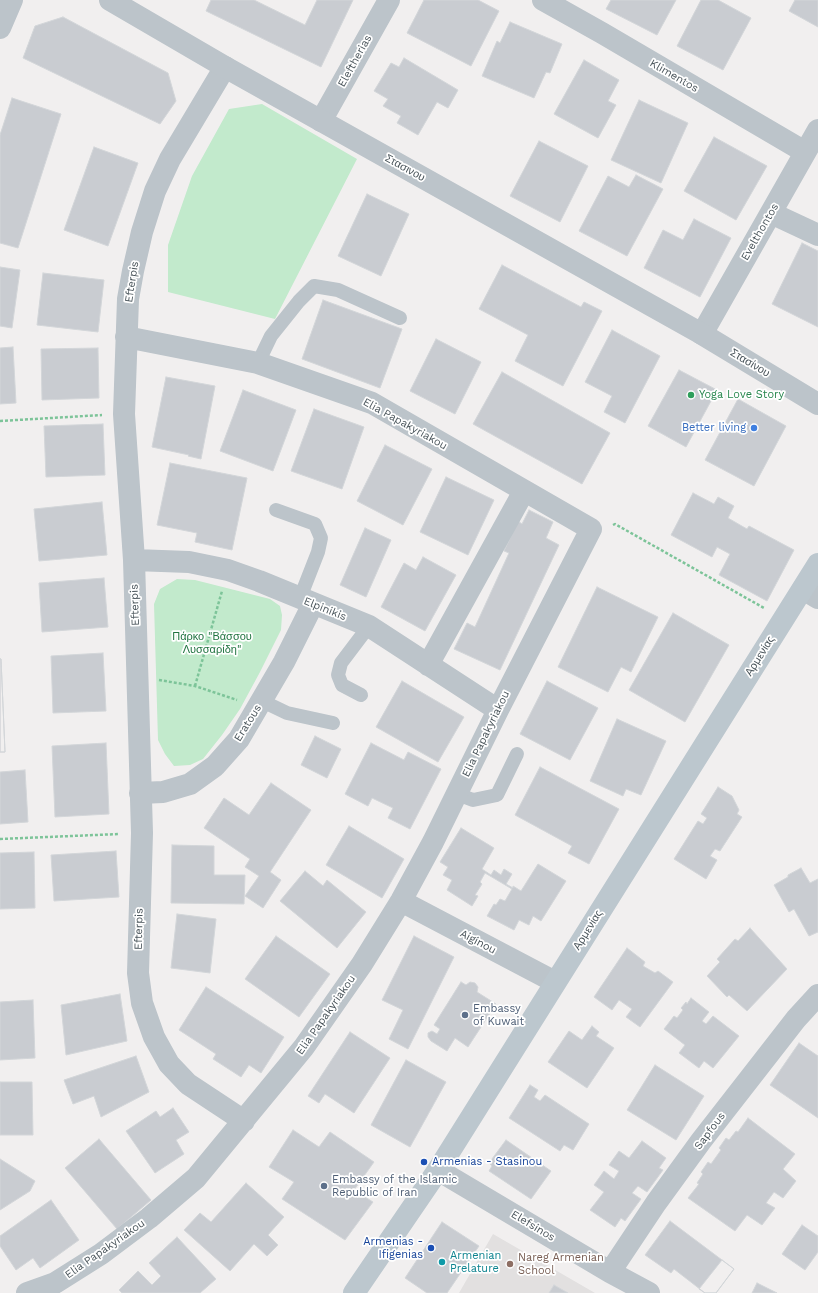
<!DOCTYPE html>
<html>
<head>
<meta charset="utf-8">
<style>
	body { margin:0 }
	canvas { display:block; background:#f1efef }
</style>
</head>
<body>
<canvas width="818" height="1293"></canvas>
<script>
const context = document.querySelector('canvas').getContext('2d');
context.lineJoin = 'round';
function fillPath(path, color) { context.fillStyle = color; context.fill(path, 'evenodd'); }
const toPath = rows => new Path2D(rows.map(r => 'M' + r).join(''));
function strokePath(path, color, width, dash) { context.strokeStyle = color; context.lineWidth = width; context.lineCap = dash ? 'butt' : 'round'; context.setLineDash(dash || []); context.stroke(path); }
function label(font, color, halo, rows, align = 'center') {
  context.font = font + ' "Work Sans",sans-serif'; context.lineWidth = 3.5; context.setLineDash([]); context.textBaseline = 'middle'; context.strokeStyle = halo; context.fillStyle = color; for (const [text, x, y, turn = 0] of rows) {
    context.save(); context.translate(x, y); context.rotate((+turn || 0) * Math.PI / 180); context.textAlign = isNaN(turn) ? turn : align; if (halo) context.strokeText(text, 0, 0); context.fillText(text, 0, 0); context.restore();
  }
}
fillPath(toPath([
	[493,1234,595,1293,459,1293]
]), '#e2e0e0');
fillPath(toPath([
	[262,104,357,159,275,319,168,292,168,245,192,176,229,109],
	[177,579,195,580,270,599,280,606,282,615,281,630,260,672,240,709,222,735,203,759,190,765,174,766,165,754,158,740,154,604,160,589]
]), '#c2eacc');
const building = toPath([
	[211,0,254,0,305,25,317,0,353,0,321,67,206,11,211,0],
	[424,0,478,0,499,11,471,66,407,33,424,0],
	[611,0,676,0,657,35,606,9,611,0],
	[701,0,718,0,751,18,723,70,677,46,701,0],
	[795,0,818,0,818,27,789,11,795,0],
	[63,17,168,73,176,101,160,124,23,58,35,26,63,17],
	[510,22,562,44,550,73,546,72,534,98,482,76,497,41,500,43,510,22],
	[404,58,458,90,448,108,437,102,418,135,397,123,401,116,383,106,388,99,374,91,391,63,399,67,404,58],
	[584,60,619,80,608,101,616,105,598,138,554,114,584,60],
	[12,98,61,114,18,248,0,243,0,135,12,98],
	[639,100,688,123,661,183,611,160,639,100],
	[714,137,767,166,736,220,684,191,714,137],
	[539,141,588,166,560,222,510,196,539,141],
	[94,147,138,163,108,246,64,230,94,147],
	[636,175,663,189,627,256,579,231,608,176,629,187,636,175],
	[367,194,409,214,381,276,338,256,367,194],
	[694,219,731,238,700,297,644,268,663,230,683,240,694,219],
	[802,243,818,251,818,327,772,304,802,243],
	[502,265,581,307,584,302,602,311,563,386,515,361,528,335,479,309,502,265],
	[0,267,20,270,12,328,0,326,0,267],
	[43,273,104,280,98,332,37,325,43,273],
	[323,300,402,329,380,388,302,359,323,300],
	[612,330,660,356,625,423,604,412,612,396,585,382,612,330],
	[436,339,481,362,455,414,410,391,436,339],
	[13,347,16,403,0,404,0,348,13,347],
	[98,348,99,398,42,400,41,349,98,348],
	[679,370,717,390,686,447,648,426,679,370],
	[502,372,610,433,582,484,473,424,502,372],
	[166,377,215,386,201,459,188,456,189,455,152,447,166,377],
	[243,390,296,410,273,471,220,451,243,390],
	[738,399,786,426,754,486,705,460,738,399],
	[314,409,364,427,342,489,291,471,314,409],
	[103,424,105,475,46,477,44,426,103,424],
	[385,445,432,469,403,525,357,501,385,445],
	[170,463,247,478,232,550,195,542,197,533,157,525,170,463],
	[446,477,494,500,468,555,420,532,446,477],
	[693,493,714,504,718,497,734,506,728,518,747,529,749,526,794,550,767,601,719,575,730,554,717,547,712,557,671,535,693,493],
	[102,502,107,555,39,561,34,509,102,502],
	[529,510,553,522,546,538,559,545,500,670,454,649,467,623,475,627,509,553,504,551,518,521,522,524,529,510],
	[365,528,391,540,366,597,340,585,365,528],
	[423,557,456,575,425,631,381,607,404,563,416,570,423,557],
	[104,578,108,627,42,632,39,583,104,578],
	[597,587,658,617,631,672,621,667,608,692,558,667,597,587],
	[673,613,729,645,685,722,629,690,673,613],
	[103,653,106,711,53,713,51,656,103,653],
	[0,659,1,659,5,752,0,752,0,659],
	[0,659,1,659,5,752,0,752,0,659],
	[402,681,464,717,438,762,376,727,402,681],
	[547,681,598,708,570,760,520,734,547,681],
	[617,719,666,741,641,795,626,789,623,796,590,781,617,719],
	[315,736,341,749,327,778,301,765,315,736],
	[106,743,109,814,55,817,52,746,106,743],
	[371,743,404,760,408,752,441,769,410,829,388,818,393,808,372,798,368,806,345,794,371,743],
	[540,767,619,809,589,864,568,853,572,846,515,815,540,767],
	[25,770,28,822,0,824,0,772,25,770],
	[271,783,311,810,270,872,281,880,263,908,245,896,259,876,245,867,250,859,204,828,224,798,249,815,271,783],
	[718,787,732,796,739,810,737,814,742,817,720,851,715,849,710,856,717,860,706,879,674,859,698,821,703,824,707,818,701,814,718,787],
	[349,826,404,859,382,898,326,865,349,826],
	[461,828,494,848,482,869,491,875,494,870,501,875,504,869,512,874,506,884,513,888,513,886,521,891,538,864,566,881,541,921,533,916,529,925,519,920,514,930,487,916,494,904,496,905,500,899,505,901,512,889,485,873,480,882,482,884,475,895,478,896,472,906,447,890,452,880,443,875,448,867,440,862,461,828],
	[172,845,214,846,214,875,245,875,244,904,171,903,172,845],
	[116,851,119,897,54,901,51,855,116,851],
	[34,852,35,908,0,909,0,853,34,852],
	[801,868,810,883,818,879,818,932,809,936,794,909,789,912,774,885,788,877,788,875,801,868],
	[305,871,323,886,327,880,366,912,337,948,280,901,305,871],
	[177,914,216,919,210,973,171,968,177,914],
	[750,928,787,969,747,1011,729,995,727,997,707,976,720,962,717,959,735,939,738,941,750,928],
	[276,936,330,974,299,1017,245,979,276,936],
	[414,936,454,957,408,1049,389,1039,403,1010,382,1000,414,936],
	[627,948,645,962,643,966,655,973,658,971,673,982,640,1027,626,1017,632,1009,619,1000,612,1010,594,997,627,948],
	[461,982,466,985,470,982,475,983,478,987,477,992,496,1004,468,1047,455,1038,447,1051,431,1041,428,1037,428,1033,432,1031,437,1034,440,1029,434,1025,461,982],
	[206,987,284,1037,261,1073,249,1065,241,1077,213,1059,216,1054,179,1030,206,987],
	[120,994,127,1041,66,1055,61,1005,120,994],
	[691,998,709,1012,702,1021,706,1024,713,1016,739,1036,713,1068,704,1061,699,1068,679,1053,685,1045,664,1029,674,1016,677,1018,683,1010,681,1008,686,1002,687,1004,691,998],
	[33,1000,35,1058,0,1060,0,1002,33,1000],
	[592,1026,599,1032,596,1036,614,1048,587,1088,548,1062,569,1031,582,1040,592,1026],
	[350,1032,390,1058,354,1113,325,1094,319,1103,308,1096,350,1032],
	[799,1043,818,1056,818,1118,770,1085,799,1043],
	[136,1056,149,1092,101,1117,94,1096,73,1104,64,1080,136,1056],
	[406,1060,446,1082,410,1147,371,1125,406,1060],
	[655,1065,704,1096,676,1140,627,1110,655,1065],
	[0,1082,32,1082,33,1135,0,1135,0,1082],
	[530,1085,538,1090,534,1097,540,1101,545,1095,589,1124,573,1150,564,1145,560,1151,509,1118,530,1085],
	[173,1108,189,1132,176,1140,184,1154,155,1173,126,1131,156,1111,160,1117,173,1108],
	[748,1118,795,1154,783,1169,796,1181,783,1198,774,1192,766,1203,775,1208,762,1225,747,1215,735,1231,688,1198,699,1184,697,1183,703,1174,701,1172,708,1162,711,1164,721,1150,719,1148,726,1138,729,1140,736,1131,738,1132,748,1118],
	[293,1130,319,1147,330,1132,374,1162,354,1190,373,1202,345,1240,282,1199,294,1182,269,1167,293,1130],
	[99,1139,151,1200,117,1229,65,1168,99,1139],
	[506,1140,551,1171,531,1199,489,1171,492,1166,489,1163,506,1140],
	[642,1141,666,1158,659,1168,663,1170,647,1192,638,1186,632,1193,641,1199,625,1221,621,1218,615,1227,590,1210,604,1192,594,1185,604,1171,614,1179,619,1171,609,1165,619,1151,629,1158,642,1141],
	[0,1159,35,1181,30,1191,0,1210,0,1159],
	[246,1183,284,1217,268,1235,278,1245,267,1256,254,1244,230,1271,184,1230,200,1213,211,1222,246,1183],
	[51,1200,79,1240,40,1268,33,1258,16,1270,0,1246,0,1236,51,1200],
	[670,1221,734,1269,716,1293,705,1293,674,1269,671,1273,645,1255,670,1221],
	[442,1222,479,1246,447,1293,427,1293,405,1278,442,1222],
	[802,1225,818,1236,818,1252,805,1270,782,1254,802,1225],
	[177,1237,216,1279,200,1293,122,1293,119,1290,138,1271,152,1285,161,1276,149,1263,177,1237],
	[722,1260,734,1269,716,1293,705,1293,699,1289,722,1260],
	[757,1283,777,1293,752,1293,757,1283],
	[554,1285,568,1293,549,1293,554,1285]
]);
fillPath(building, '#c9ccd1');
strokePath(building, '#d3d6d9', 1);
strokePath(toPath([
	[0,421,102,415],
	[613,525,615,524,764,608],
	[159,680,195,686,237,700],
	[195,686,222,591],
	[0,839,119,834]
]), '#7dc499', 2.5, [3, 2]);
strokePath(toPath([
	[258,363,271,336,299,301,314,286,338,290,400,318],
	[276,510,315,524,321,538,318,552,300,598],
	[361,695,342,685,338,675,341,663,369,626],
	[262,701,287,713,333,723],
	[457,794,473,800,497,795,517,754]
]), '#bcc4ca', 14);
strokePath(toPath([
	[543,0,602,33,805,152],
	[225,67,170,159,155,191,142,232,133,271,128,299,124,414,134,560,142,833,138,973,142,1003,154,1037,169,1064,188,1084,244,1121],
	[321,121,389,0],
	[771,213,818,235],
	[702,334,818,130],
	[134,560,189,562,228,570,259,581,369,626,498,710],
	[428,665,524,491],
	[140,793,163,792,190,784,215,766,239,739,284,662,313,604],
	[401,901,555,982],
	[438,1170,610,1272,649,1293],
	[610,1272,656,1203,701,1141,796,1019,818,995],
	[27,1293,55,1283,101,1254,149,1218,196,1178,304,1047,362,964,401,901,433,842,498,710,591,529,372,403,258,363,126,337]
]), '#bcc4ca', 22);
strokePath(toPath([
	[110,0,225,67,702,334,818,404],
	[0,28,12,0],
	[803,589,818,598]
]), '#bcc4ca', 22);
strokePath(toPath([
	[354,1293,438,1170,818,564]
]), '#bcc7ce', 22);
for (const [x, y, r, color] of [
	[691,395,4,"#2e9e5b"],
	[754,428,4,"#3f7fe0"],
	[465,1015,4,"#5c6f8a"],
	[424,1162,4,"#1a4fb4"],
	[324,1186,4,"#5c6f8a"],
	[431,1248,4,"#1a4fb4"],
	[442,1262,4,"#0f9aa8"],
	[510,1264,4,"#8d6e63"]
]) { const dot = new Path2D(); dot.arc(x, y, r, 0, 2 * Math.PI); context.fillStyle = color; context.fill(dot); strokePath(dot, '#fff', 1.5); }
label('11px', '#49545a', '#fff', [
	["Eleftherias",355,61,-61],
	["Klimentos",674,76,30],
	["Στασινου",405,168,29],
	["Evelthontos",760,232,-60],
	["Efterpis",132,282,-81],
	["Στασίνου",750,363,31],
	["Elia Papakyriakou",405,424,29],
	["Efterpis",135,605,-92],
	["Elpinikis",325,609,22],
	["Αρμενίας",760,656,-58],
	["Eratous",248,723,-58],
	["Elia Papakyriakou",486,734,-64],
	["Efterpis",139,929,-89],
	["Αρμενίας",588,930,-58],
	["Aiginou",478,942,28],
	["Elia Papakyriakou",326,1015,-55],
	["Sapfous",710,1131,-53],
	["Elefsinos",533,1226,31],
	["Elia Papakyriakou",105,1249,-35]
]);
label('11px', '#27864d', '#fff', [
	["Yoga Love Story",699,395]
], 'left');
label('11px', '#366cbe', '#fff', [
	["Better living",746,428]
], 'right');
label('11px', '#217441', '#fff', [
	["Πάρκο \"Βάσσου",212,637],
	["Λυσσαρίδη\"",212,650]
]);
label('11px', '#4e5e75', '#fff', [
	["Embassy",473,1009],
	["of Kuwait",473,1022],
	["Embassy of the Islamic",332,1180],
	["Republic of Iran",332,1193]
], 'left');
label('11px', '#164399', '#fff', [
	["Armenias - Stasinou",432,1162],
	["Armenias -",423,1242,"right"],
	["Ifigenias",423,1255,"right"]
], 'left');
label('11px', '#0d838f', '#fff', [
	["Armenian",450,1256],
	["Prelature",450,1269]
], 'left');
label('11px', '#785e54', '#fff', [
	["Nareg Armenian",518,1258],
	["School",518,1271]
], 'left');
</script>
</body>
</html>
